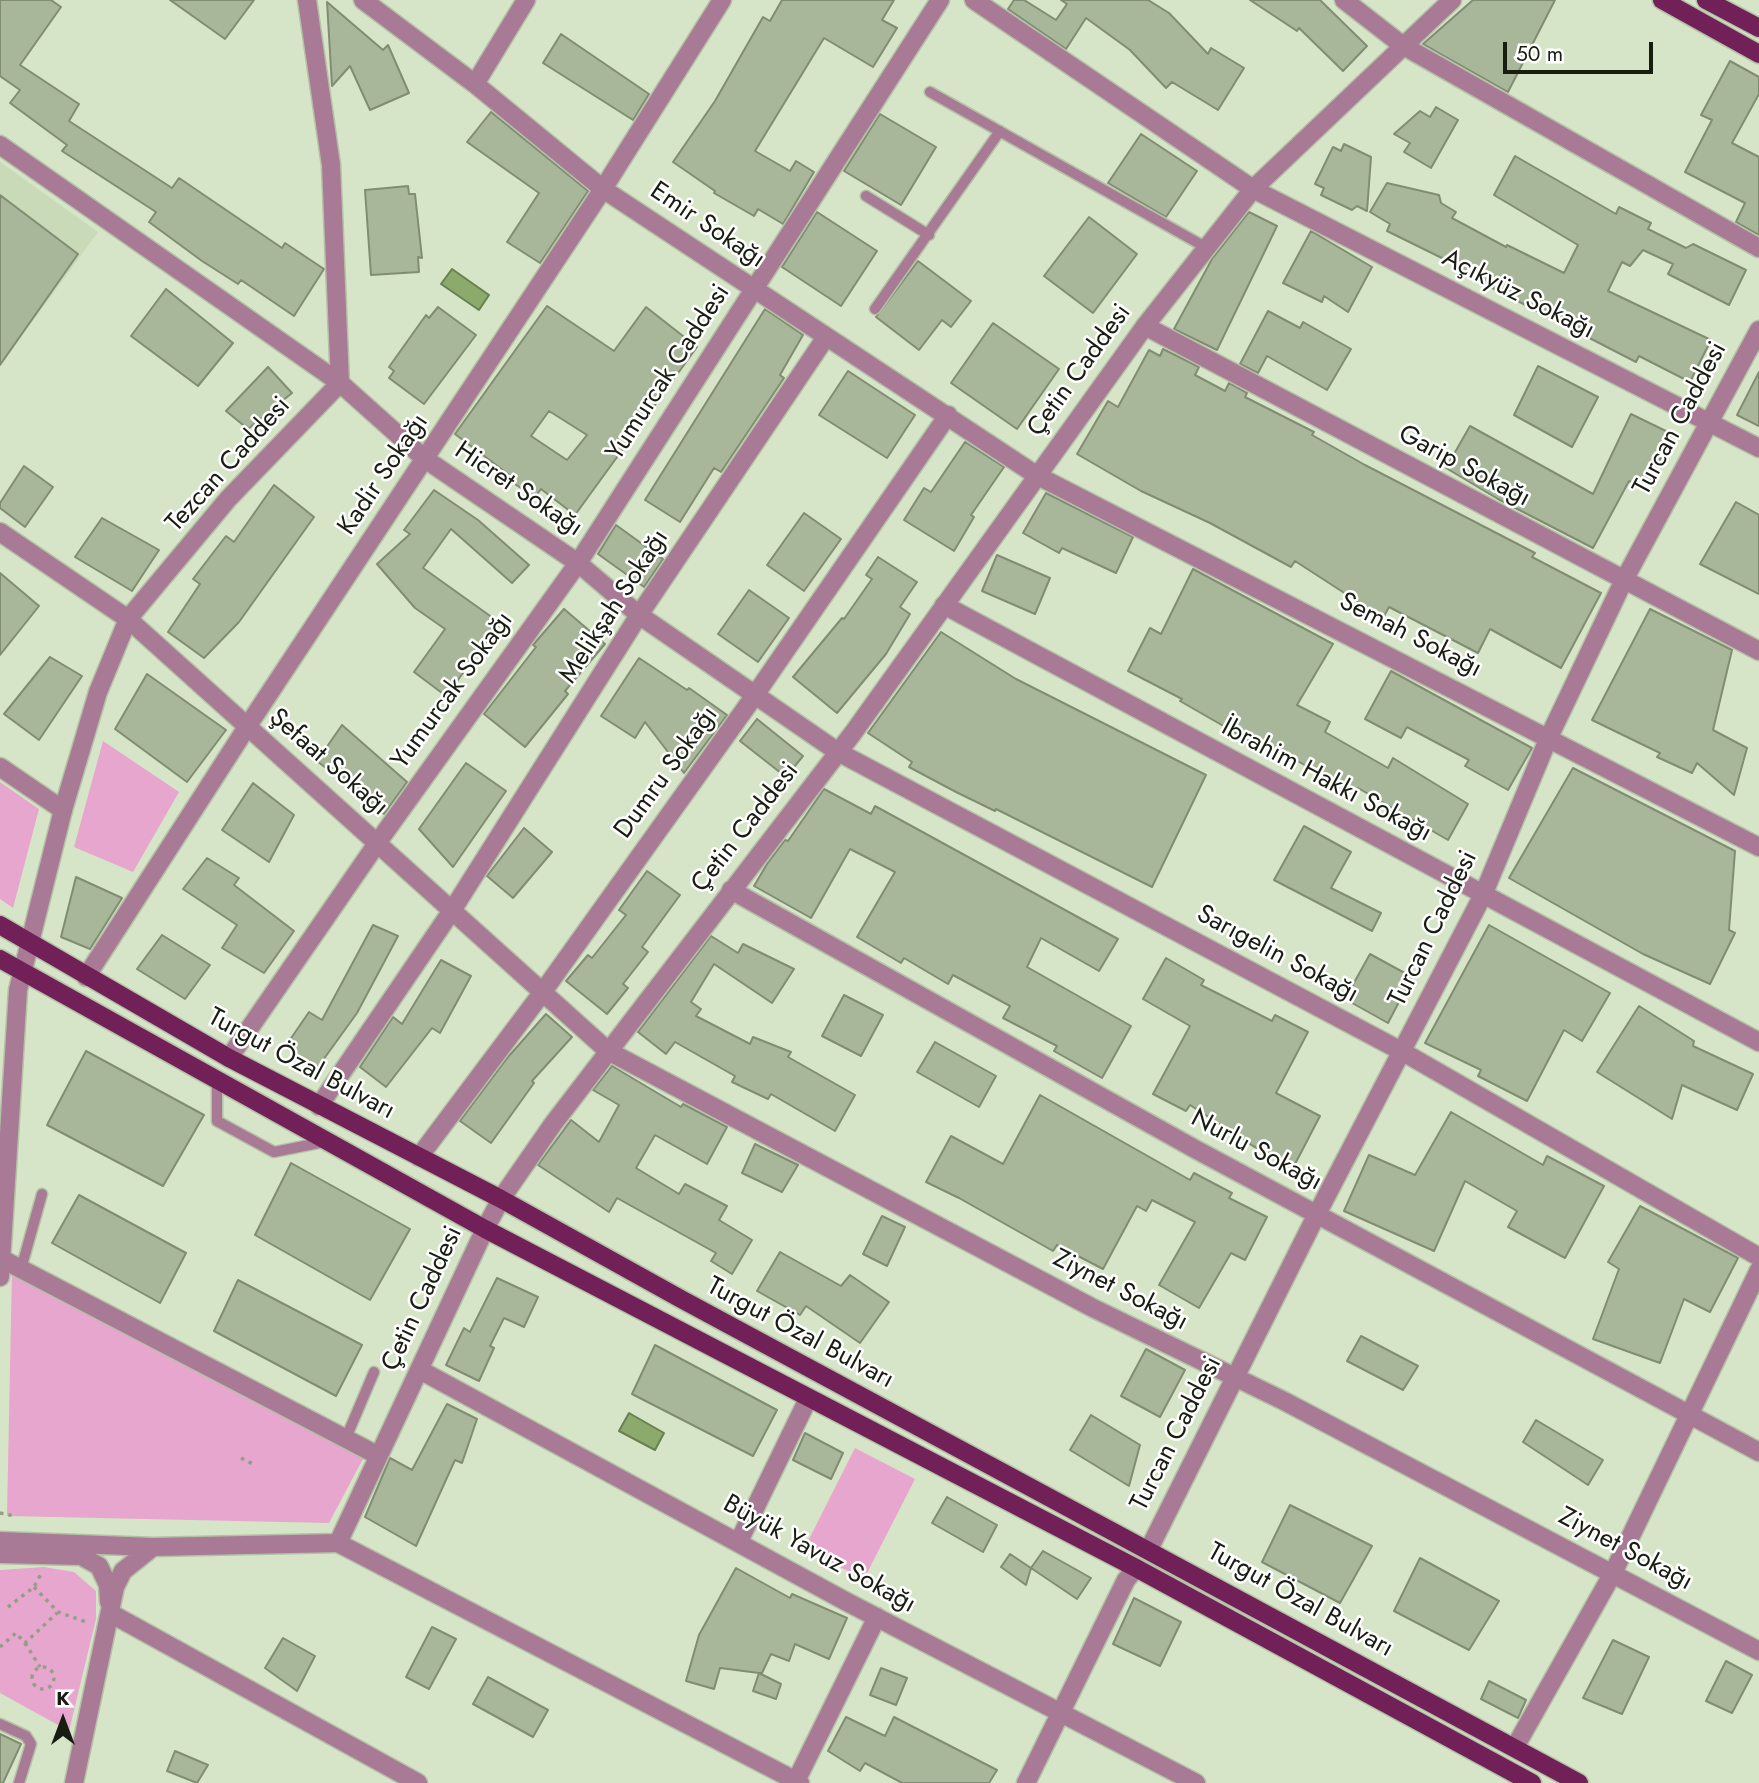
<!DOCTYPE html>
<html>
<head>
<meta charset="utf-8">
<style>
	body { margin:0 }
	#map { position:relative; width:1759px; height:1783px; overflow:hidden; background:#d6e5c7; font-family:Jost,sans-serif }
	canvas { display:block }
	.north { position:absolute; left:28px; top:1685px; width:70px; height:70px; -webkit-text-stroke:5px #fff; paint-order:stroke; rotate:0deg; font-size:19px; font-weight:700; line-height:28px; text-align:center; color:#181d12 }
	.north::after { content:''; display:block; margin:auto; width:24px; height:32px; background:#181d12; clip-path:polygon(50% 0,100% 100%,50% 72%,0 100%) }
	.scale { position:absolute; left:1503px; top:42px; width:150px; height:32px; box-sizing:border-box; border:4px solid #181d12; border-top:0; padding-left:9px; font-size:21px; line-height:24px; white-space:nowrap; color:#181d12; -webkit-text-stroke:5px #fff; paint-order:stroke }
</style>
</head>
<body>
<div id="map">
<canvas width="1759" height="1783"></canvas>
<div class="north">K</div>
<div class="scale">50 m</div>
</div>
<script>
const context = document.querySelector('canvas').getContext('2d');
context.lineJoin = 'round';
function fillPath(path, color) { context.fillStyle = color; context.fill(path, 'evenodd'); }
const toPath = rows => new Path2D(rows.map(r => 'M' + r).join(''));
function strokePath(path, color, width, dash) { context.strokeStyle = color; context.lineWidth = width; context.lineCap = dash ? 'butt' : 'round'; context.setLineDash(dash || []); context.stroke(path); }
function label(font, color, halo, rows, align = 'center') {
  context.font = font + ' Jost,sans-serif'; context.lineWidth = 5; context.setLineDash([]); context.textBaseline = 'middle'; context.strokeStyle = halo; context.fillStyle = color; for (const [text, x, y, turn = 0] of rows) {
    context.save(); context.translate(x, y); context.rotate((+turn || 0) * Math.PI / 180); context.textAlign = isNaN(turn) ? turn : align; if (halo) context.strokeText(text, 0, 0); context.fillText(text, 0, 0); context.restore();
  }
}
fillPath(toPath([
	[0,162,98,232,0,366]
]), '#c8dab7');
fillPath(toPath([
	[103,741,179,792,133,872,74,847],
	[0,782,39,809,13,908,0,899],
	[12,1269,365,1455,329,1523,7,1516],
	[855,1448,915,1479,864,1579,804,1549],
	[44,1567,74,1572,96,1591,96,1619,69,1731,0,1693,0,1570]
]), '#e7a6cd');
const water = toPath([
	[452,269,489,295,479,310,441,284,452,269],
	[629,1413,664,1433,655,1450,619,1431,629,1413]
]);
fillPath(water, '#8caa6c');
strokePath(water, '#698051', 2);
const building = toPath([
	[0,0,51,0,61,7,20,65,79,104,69,121,172,188,179,178,282,248,285,243,324,269,294,316,241,280,238,284,202,261,149,222,156,212,62,151,67,145,10,103,20,90,0,76,0,0],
	[170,0,254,0,225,39,170,0],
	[782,0,894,0,882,20,897,28,873,67,824,38,755,151,790,171,796,161,814,172,783,224,758,209,754,216,714,193,715,191,673,162,715,101,763,17,770,21,782,0],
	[1014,0,1024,0,1056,20,1067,4,1061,0,1148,0,1169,13,1208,54,1211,48,1244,68,1218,110,1172,82,1166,88,1130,50,1086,18,1066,49,1008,9,1014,0],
	[1250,0,1320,0,1367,46,1343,71,1299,28,1297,31,1250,0],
	[1473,0,1555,0,1508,92,1423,44,1473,0],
	[327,2,383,50,388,45,409,93,370,110,350,66,332,86,327,2],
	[561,34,649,94,633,120,543,63,561,34],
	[1730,61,1759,77,1759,94,1732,143,1759,157,1759,235,1736,222,1745,203,1685,172,1712,120,1701,115,1730,61],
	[1436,107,1458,120,1431,168,1404,152,1410,143,1394,134,1420,111,1430,117,1436,107],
	[491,112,588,191,540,263,507,242,539,193,467,142,491,112],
	[880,114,936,147,901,205,844,171,880,114],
	[1141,134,1197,171,1166,217,1108,183,1141,134],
	[1344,144,1371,157,1367,211,1357,206,1352,210,1321,195,1324,188,1315,184,1333,147,1341,151,1344,144],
	[1515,156,1616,214,1619,207,1651,223,1648,229,1686,248,1693,244,1746,270,1729,305,1668,274,1673,264,1643,250,1630,266,1622,262,1608,291,1711,340,1690,382,1639,356,1636,362,1477,280,1450,262,1387,231,1390,224,1370,212,1387,183,1439,195,1441,203,1456,212,1452,218,1506,247,1507,245,1564,273,1578,245,1494,195,1515,156],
	[408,186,409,194,415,194,422,258,418,257,419,272,371,275,365,190,408,186],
	[0,195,78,254,0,365,0,195],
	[817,212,877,251,841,306,782,267,817,212],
	[1249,212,1277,226,1217,350,1174,329,1212,259,1249,212],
	[1089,217,1137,254,1093,313,1044,276,1089,217],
	[1311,231,1372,267,1348,312,1324,296,1322,302,1283,283,1311,231],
	[918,261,971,301,951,327,942,320,919,350,876,317,918,261],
	[166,289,233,343,198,386,131,336,166,289],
	[547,306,614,351,646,307,697,347,575,515,541,489,535,497,510,481,512,477,455,434,547,306],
	[549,411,587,435,567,460,531,436,549,411],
	[438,307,476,335,424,404,389,378,394,371,389,367,426,315,429,318,438,307],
	[765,309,803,335,780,375,784,378,721,472,714,468,680,522,645,500,765,309],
	[1268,311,1300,328,1303,322,1351,349,1327,390,1267,356,1258,373,1240,364,1268,311],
	[993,323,1059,369,1017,429,951,383,993,323],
	[1163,349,1199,367,1195,375,1225,391,1229,383,1247,393,1245,397,1314,432,1312,435,1365,465,1535,553,1532,557,1601,593,1561,668,1490,629,1478,653,1389,607,1383,618,1295,561,1291,567,1210,523,1141,491,1077,454,1108,401,1118,407,1149,350,1160,356,1163,349],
	[1538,366,1598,397,1572,447,1514,415,1538,366],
	[268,367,292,393,248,429,226,411,268,367],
	[848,371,915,415,887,458,819,415,848,371],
	[1759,372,1759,426,1737,415,1759,372],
	[1631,414,1672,434,1646,489,1629,481,1593,548,1498,499,1446,468,1470,426,1593,494,1631,414],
	[965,442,1004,467,971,515,974,517,954,551,904,520,924,488,931,492,965,442],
	[24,466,53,487,25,527,0,508,0,503,24,466],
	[274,485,314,517,239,622,204,658,168,632,200,584,193,579,226,536,234,542,274,485],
	[434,490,478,520,529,565,512,583,451,529,423,568,500,623,446,696,414,672,445,629,415,608,377,564,410,534,404,530,434,490],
	[1046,493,1133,537,1116,573,1062,548,1059,553,1023,533,1046,493],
	[1736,502,1759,515,1759,594,1700,564,1736,502],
	[804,513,841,539,804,591,767,565,804,513],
	[102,518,159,550,132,591,75,557,102,518],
	[616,525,663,559,644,587,598,554,616,525],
	[997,555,1050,578,1035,614,982,591,997,555],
	[878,557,917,582,900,607,910,614,886,654,837,713,793,677,842,618,844,619,872,579,866,575,878,557],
	[1193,569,1333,644,1297,705,1330,722,1325,732,1388,768,1393,758,1468,804,1448,840,1358,788,1355,793,1256,738,1253,743,1180,701,1182,699,1128,671,1150,628,1161,634,1193,569],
	[0,573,39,606,0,655,0,573],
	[749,590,789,618,758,662,718,634,749,590],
	[564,609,605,644,565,691,568,694,525,747,484,714,536,647,533,645,564,609],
	[1650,609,1732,650,1713,730,1747,748,1734,795,1697,763,1692,773,1657,757,1660,753,1592,720,1650,609],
	[941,632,1016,679,1206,775,1152,887,996,809,995,811,956,792,909,767,912,762,868,733,941,632],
	[50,657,82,676,39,740,4,714,50,657],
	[639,658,687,690,689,688,727,715,684,773,645,722,635,738,601,716,639,658],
	[1391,671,1532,748,1508,790,1465,766,1469,760,1407,727,1401,738,1365,719,1391,671],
	[147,674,226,730,187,782,115,729,147,674],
	[757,719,803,756,786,777,740,741,757,719],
	[342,725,407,782,384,814,317,761,342,725],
	[466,763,506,791,453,867,419,829,466,763],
	[1573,768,1735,851,1729,930,1735,933,1710,984,1643,954,1509,878,1573,768],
	[253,783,294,815,269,862,222,830,253,783],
	[824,789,871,814,875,806,1118,939,1099,971,1041,938,1027,967,1131,1026,1102,1078,1054,1051,1057,1046,1003,1018,1010,1006,953,975,948,984,904,958,901,963,857,937,895,872,850,849,811,918,754,886,767,864,785,840,788,841,824,789],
	[1304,826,1351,852,1331,888,1381,913,1372,931,1274,880,1304,826],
	[524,828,552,852,513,898,487,876,524,828],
	[207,858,239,878,234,885,294,931,264,973,222,948,237,925,183,889,207,858],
	[647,871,680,895,642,947,648,952,623,984,628,988,607,1014,566,981,588,955,592,958,626,915,619,910,647,871],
	[76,877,122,898,90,949,61,937,76,877],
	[373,925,398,936,357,1013,318,1067,285,1047,309,1012,322,1020,373,925],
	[1489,925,1610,993,1582,1041,1564,1030,1527,1101,1478,1076,1481,1070,1425,1043,1489,925],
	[162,935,210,965,185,999,137,969,162,935],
	[711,936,738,953,743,944,794,969,772,1003,714,964,691,1002,701,1009,696,1016,750,1044,753,1037,791,1052,788,1057,855,1095,835,1131,771,1094,768,1099,732,1082,735,1076,675,1042,666,1054,638,1032,711,936],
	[1370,954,1412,977,1388,1023,1345,999,1370,954],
	[1166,958,1204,980,1201,985,1272,1021,1275,1015,1308,1032,1276,1093,1320,1116,1294,1166,1253,1146,1190,1105,1186,1111,1153,1094,1190,1026,1143,999,1166,958],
	[441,960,471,976,440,1033,432,1028,386,1087,360,1067,393,1017,402,1024,441,960],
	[844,995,883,1015,861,1056,822,1036,844,995],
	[1639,1006,1694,1041,1693,1046,1753,1074,1737,1110,1682,1085,1672,1119,1597,1072,1639,1006],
	[546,1014,572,1037,532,1081,534,1083,491,1143,460,1121,508,1057,546,1014],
	[935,1042,996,1076,979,1107,917,1072,935,1042],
	[86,1051,204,1115,163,1186,47,1125,86,1051],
	[612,1066,681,1107,683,1104,727,1127,707,1164,655,1135,636,1168,679,1194,685,1184,727,1206,719,1220,752,1240,732,1274,711,1261,716,1253,617,1198,609,1212,538,1165,571,1120,599,1142,619,1105,593,1090,612,1066],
	[1040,1095,1190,1180,1194,1173,1232,1193,1229,1198,1267,1217,1245,1260,1231,1253,1199,1308,1159,1285,1195,1222,1152,1200,1146,1211,1137,1206,1103,1269,1057,1245,1053,1251,959,1198,926,1182,951,1136,1003,1164,1040,1095],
	[1451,1112,1543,1165,1547,1156,1604,1186,1565,1258,1508,1227,1517,1211,1465,1181,1434,1251,1344,1211,1369,1155,1415,1175,1451,1112],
	[755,1144,798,1165,782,1192,742,1173,755,1144],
	[291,1163,410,1229,370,1300,255,1235,291,1163],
	[79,1195,186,1253,160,1303,52,1243,79,1195],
	[1640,1206,1738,1258,1710,1312,1684,1299,1660,1363,1593,1339,1619,1269,1608,1262,1640,1206],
	[882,1216,905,1227,887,1266,863,1254,882,1216],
	[780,1252,841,1286,850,1275,889,1302,860,1343,806,1306,800,1315,757,1291,780,1252],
	[497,1278,538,1297,524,1327,504,1318,490,1346,494,1348,479,1381,446,1365,464,1328,470,1332,497,1278],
	[238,1280,362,1345,336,1396,214,1331,238,1280],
	[1361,1336,1418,1366,1403,1390,1347,1361,1361,1336],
	[655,1345,777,1410,753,1456,632,1394,655,1345],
	[1146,1349,1185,1370,1160,1417,1121,1396,1146,1349],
	[447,1404,477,1419,462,1463,455,1460,416,1546,365,1517,390,1458,412,1470,447,1404],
	[1091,1415,1140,1445,1129,1486,1070,1450,1091,1415],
	[1536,1420,1603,1460,1588,1485,1523,1442,1536,1420],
	[805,1433,843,1453,831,1479,793,1460,805,1433],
	[947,1497,997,1525,983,1552,932,1523,947,1497],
	[1290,1505,1372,1546,1340,1603,1262,1562,1290,1505],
	[1043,1551,1091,1578,1077,1599,1031,1568,1043,1551],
	[1010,1554,1031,1568,1026,1585,1001,1567,1010,1554],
	[1420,1558,1499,1601,1469,1650,1394,1611,1420,1558],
	[736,1568,790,1598,792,1594,847,1618,829,1659,795,1644,789,1661,771,1654,762,1673,759,1673,781,1684,776,1699,753,1691,759,1673,720,1668,714,1689,686,1681,699,1635,736,1568],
	[1134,1598,1181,1622,1160,1666,1113,1644,1134,1598],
	[432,1627,456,1639,429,1689,406,1677,432,1627],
	[283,1638,315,1656,297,1691,265,1668,283,1638],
	[1613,1640,1649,1657,1622,1714,1583,1698,1613,1640],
	[1726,1661,1752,1675,1732,1713,1706,1701,1726,1661],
	[881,1668,907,1678,896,1705,870,1695,881,1668],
	[488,1677,548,1710,533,1737,473,1704,488,1677],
	[1489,1681,1526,1700,1518,1718,1481,1699,1489,1681],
	[846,1717,885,1736,894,1717,997,1770,989,1783,902,1783,865,1763,860,1771,828,1751,846,1717],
	[0,1734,21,1744,3,1783,0,1783,0,1734],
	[175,1751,208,1765,197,1783,167,1771,175,1751]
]);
fillPath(building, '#a8b69a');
strokePath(building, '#808d72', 2);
const service = toPath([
	[930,92,1207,248],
	[866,196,929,235],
	[875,309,1000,131],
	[217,1080,217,1121,274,1152,324,1142],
	[21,1269,42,1194],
	[346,1438,374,1372],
	[0,1724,26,1736,31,1744,19,1783]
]);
const minor = toPath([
	[363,0,475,84,603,189,1036,475,1759,847],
	[974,0,1253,189,1759,448],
	[1344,0,1402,45,1759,248],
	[475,84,526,0],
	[0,145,340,383,425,459,578,563,639,615,838,752,1403,1052,1759,1257],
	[1145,326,1759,651],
	[0,532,128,619,608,1051,1093,1308,1284,1401,1759,1651],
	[944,605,1759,1042],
	[0,767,63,810],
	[731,890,1195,1149,1759,1452],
	[86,977,247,727,603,189,722,0],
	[229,1058,378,842,578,563,940,0],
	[319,1106,453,909,639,615,826,337],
	[419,1157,542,993,755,695,948,415],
	[0,1258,377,1455],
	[420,1370,847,1602,1196,1783],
	[739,1541,808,1399],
	[338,1543,800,1783],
	[1149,1549,1317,1214,1483,895,1549,737,1623,582,1759,330],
	[110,1613,418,1783],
	[1515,1747,1613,1573,1759,1270],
	[796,1781,877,1617],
	[1026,1783,1126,1580,1136,1568]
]);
const tertiary = toPath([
	[0,1277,18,990,63,810,98,692,128,619,228,499,340,383,331,165,307,0],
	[0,1541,153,1547,338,1543,485,1229,501,1199,553,1124,853,733,1145,326,1253,189,1452,0],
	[0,1554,81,1556,99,1566,108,1585,109,1602],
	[74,1783,115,1587,123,1571,153,1547]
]);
const primary = toPath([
	[1662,0,1759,54],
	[1706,0,1759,28],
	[0,925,229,1058,501,1199,681,1299,1579,1783],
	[0,959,485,1229,1136,1568,1532,1783]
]);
strokePath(service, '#b4c1a6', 13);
strokePath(minor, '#b4c1a6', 21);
strokePath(tertiary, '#b4c1a6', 21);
strokePath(primary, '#b4c1a6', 21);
strokePath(toPath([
	[241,1458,253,1464],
	[0,1513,15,1516],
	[34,1587,58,1612,89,1623],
	[8,1607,34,1587,41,1574],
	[25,1643,40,1667],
	[0,1647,16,1633,25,1643,57,1613],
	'32 1678a11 11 0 1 1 22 0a11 11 0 1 1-22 0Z'
]), '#929e87', 3.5, [3.5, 5]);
strokePath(service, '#a87a95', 10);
strokePath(minor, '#a87a95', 18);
strokePath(tertiary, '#a87a95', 18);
strokePath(primary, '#722158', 18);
label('26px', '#181d12', '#fff', [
	["Emir Sokağı",707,226,34],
	["Açıkyüz Sokağı",1518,295,27],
	["Çetin Caddesi",1080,371,-54],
	["Yumurcak Caddesi",669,373,-57],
	["Turcan Caddesi",1681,419,-62],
	["Tezcan Caddesi",229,465,-48],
	["Garip Sokağı",1464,467,28],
	["Kadir Sokağı",384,475,-56],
	["Hicret Sokağı",518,490,34],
	["Melikşah Sokağı",615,607,-57],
	["Semah Sokağı",1410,636,27],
	["Yumurcak Sokağı",453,691,-54],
	["Şefaat Sokağı",328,763,41],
	["Dumru Sokağı",667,773,-54],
	["İbrahim Hakkı Sokağı",1326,781,28],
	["Çetin Caddesi",746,828,-52],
	["Turcan Caddesi",1434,929,-64],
	["Sarıgelin Sokağı",1277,955,28],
	["Turgut Özal Bulvarı",301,1065,28],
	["Nurlu Sokağı",1256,1151,28],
	["Ziynet Sokağı",1120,1291,27],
	["Çetin Caddesi",423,1299,-65],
	["Turgut Özal Bulvarı",800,1334,28],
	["Turcan Caddesi",1177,1434,-63],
	["Ziynet Sokağı",1625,1550,28],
	["Büyük Yavuz Sokağı",819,1555,29],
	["Turgut Özal Bulvarı",1300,1601,29]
]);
</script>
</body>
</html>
